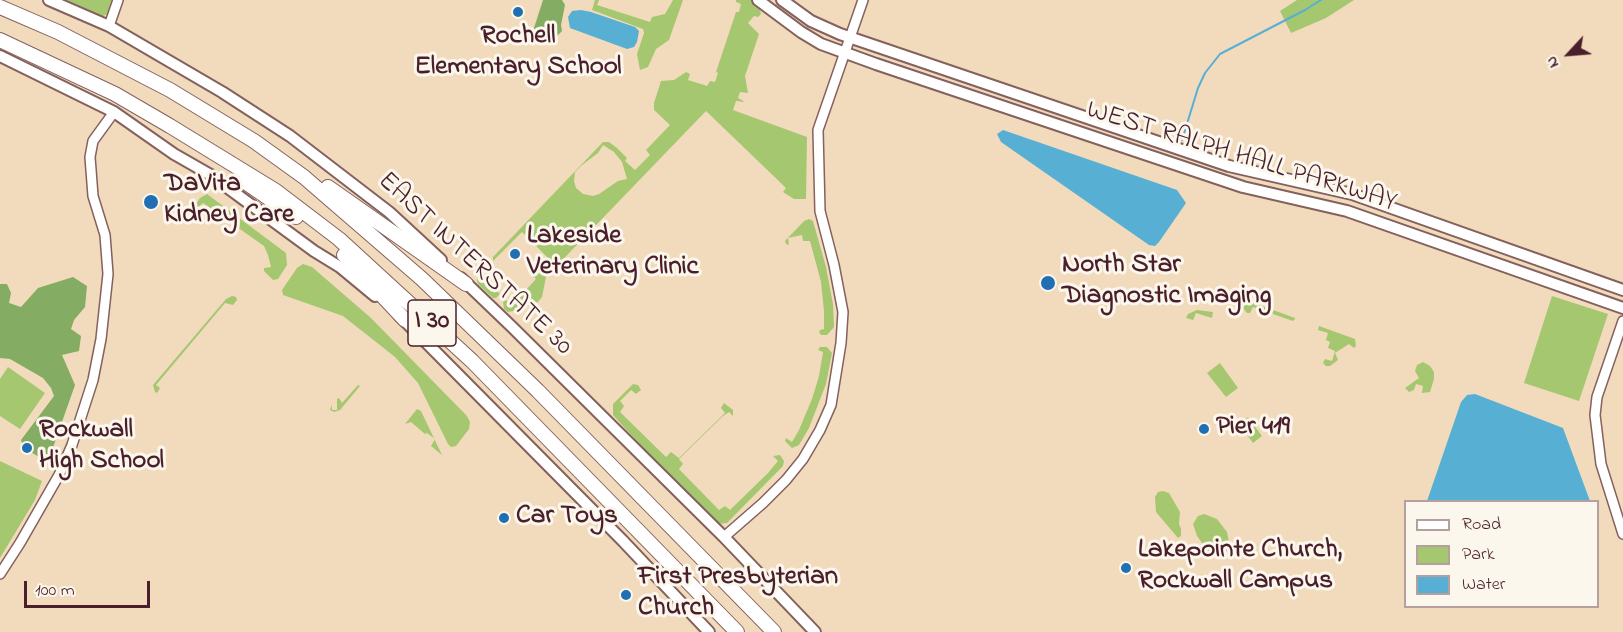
<!DOCTYPE html>
<html>
<head>
<meta charset="utf-8">
<style>
	body { margin:0 }
	#map { position:relative; width:1623px; height:632px; overflow:hidden; background:#f2dbbc; font-family:"Indie Flower",sans-serif }
	canvas { display:block }
	.legend { position:absolute; left:1404px; top:500px; width:195px; height:108px; box-sizing:border-box; background:#fbf7ec; border:2px solid #b4a19f; margin:0; padding:8px 10px; list-style:none; font-size:18px; color:#4a1f2b }
	.legend li { display:flex; align-items:center; gap:12px; height:30px }
	.legend b { width:30px; border:2px solid #b4a19f }
	.north { position:absolute; left:1539px; top:24px; width:60px; height:60px; -webkit-text-stroke:4px #fbf7ec; paint-order:stroke; rotate:244deg; font-size:16px; font-weight:700; line-height:24px; text-align:center; color:#4a1f2b }
	.north::after { content:''; display:block; margin:auto; width:21px; height:27px; background:#4a1f2b; clip-path:polygon(50% 0,100% 100%,50% 72%,0 100%) }
	.scale { position:absolute; left:24px; top:581px; width:126px; height:27px; box-sizing:border-box; border:3px solid #4a1f2b; border-top:0; padding-left:8px; font-size:18px; line-height:21px; white-space:nowrap; color:#4a1f2b; -webkit-text-stroke:4px #fbf7ec; paint-order:stroke }
</style>
</head>
<body>
<div id="map">
<canvas width="1623" height="632"></canvas>
<ul class="legend">
<li><b style="height:8px;background:#fff"></b>Road</li>
<li><b style="height:16px;background:#a5c770"></b>Park</li>
<li><b style="height:16px;background:#57afd4"></b>Water</li>
</ul>
<div class="north">N</div>
<div class="scale">100 m</div>
</div>
<script>
const context = document.querySelector('canvas').getContext('2d');
context.lineJoin = 'round';
function fillPath(path, color) { context.fillStyle = color; context.fill(path, 'evenodd'); }
const toPath = rows => new Path2D(rows.map(r => 'M' + r).join(''));
function strokePath(path, color, width, dash) { context.strokeStyle = color; context.lineWidth = width; context.lineCap = dash ? 'butt' : 'round'; context.setLineDash(dash || []); context.stroke(path); }
function label(font, color, halo, rows, align = 'center') {
  context.font = font + ' "Indie Flower",sans-serif'; context.lineWidth = 6; context.setLineDash([]); context.textBaseline = 'middle'; context.strokeStyle = halo; context.fillStyle = color; for (const [text, x, y, turn = 0] of rows) {
    context.save(); context.translate(x, y); context.rotate((+turn || 0) * Math.PI / 180); context.textAlign = isNaN(turn) ? turn : align; if (halo) context.strokeText(text, 0, 0); context.fillText(text, 0, 0); context.restore();
  }
}
fillPath(toPath([
	[63,0,118,0,108,14,103,16,83,12],
	[595,0,599,0,597,5,650,22,652,17,665,14,673,0,683,0,669,40,656,49,648,67,640,70,637,54,644,33,643,29,592,10],
	[736,0,752,0,759,7,761,14,758,17,754,16,748,23,759,34,745,76,748,93,740,92,738,98,745,102,736,101,733,110,807,137,806,199,794,199,783,192,786,188,706,111,546,277,542,297,538,302,513,311,508,312,504,309,503,302,506,300,512,305,536,279,533,276,549,259,522,232,493,261,493,257,603,142,609,142,617,148,627,158,625,161,635,170,650,155,646,150,670,125,654,110,654,103,661,81,674,80,686,72,690,74,688,80,707,86,710,81,715,82,718,73,716,72,736,12,739,12,741,4,736,2],
	[603,145,614,152,622,162,627,179,618,181,599,194,593,196,583,194,576,188,574,181,575,172,582,165,598,153],
	[1297,0,1354,0,1326,18,1291,33,1280,11],
	[207,194,286,253,287,265,278,279,273,280,264,271,264,268,271,267,268,255,264,246,203,203,197,208,196,204,200,198],
	[809,219,813,221,826,267,833,304,834,327,827,335,821,335,819,332,820,330,824,329,824,311,821,282,810,241,803,241,802,235,788,238,789,245,786,244,785,241,804,221],
	[303,264,312,267,371,318,467,416,470,422,469,429,456,446,451,447,448,444,418,383,395,357,343,316,283,295,282,290,297,268],
	[482,275,500,294,496,298,493,298,478,284,477,280],
	[232,296,236,297,237,300,233,305,225,303,156,385,160,388,157,393,155,392,153,385,226,299],
	[1552,296,1608,314,1579,401,1524,383],
	[1251,302,1295,318,1295,319,1293,321,1253,307,1250,313,1247,313,1243,308,1246,303],
	[1197,310,1213,312,1212,318,1196,313,1193,320,1186,318,1188,314],
	[1319,326,1355,339,1356,346,1354,348,1349,344,1335,353,1338,360,1330,366,1326,366,1323,363,1325,359,1332,361,1335,351,1328,348,1330,342,1326,340,1328,333,1318,330],
	[820,347,827,347,832,353,826,384,809,428,799,445,792,448,785,441,786,438,792,442,799,430,812,399,819,376,823,352,818,350],
	[1423,362,1430,366,1434,372,1434,379,1430,392,1422,393,1423,386,1416,384,1414,390,1409,392,1405,388,1419,378,1415,371,1417,365],
	[1220,363,1238,388,1226,397,1207,373],
	[8,367,45,393,20,429,0,416,0,379],
	[633,384,638,385,641,390,636,394,631,390,620,401,624,406,620,412,666,457,671,452,679,458,725,413,721,408,724,403,733,410,733,416,729,412,723,416,679,459,683,464,679,469,719,510,725,506,730,510,768,473,778,461,773,456,780,455,784,461,783,466,727,523,718,524,694,504,613,415,613,404],
	[358,385,360,386,340,410,334,412,330,410,332,405,332,410,337,410,337,399,339,398,342,403],
	[417,409,421,411,442,455,431,446,435,439,427,433,425,434,411,422,405,424],
	[1248,417,1262,436,1253,443,1239,424],
	[0,461,42,481,35,500,0,558],
	[1163,491,1169,493,1180,512,1179,524,1181,529,1181,536,1178,538,1156,512,1155,497,1158,492],
	[1204,514,1217,519,1227,532,1230,547,1225,553,1219,555,1208,551,1197,536,1193,524,1198,516]
]), '#a5c770');
fillPath(toPath([
	[543,0,562,0,565,5,561,25,562,31,553,40,535,33,534,28],
	[73,277,87,286,85,307,74,320,71,329,81,336,79,351,62,355,75,385,50,456,46,461,24,448,21,440,54,396,51,388,43,378,10,359,0,358,0,284,7,284,11,293,9,303,21,307,38,288]
]), '#84ac62');
fillPath(toPath([
	[581,10,591,12,635,27,639,31,637,42,634,47,627,49,570,28,568,17,572,11],
	[1003,130,1177,190,1186,203,1159,242,1155,246,1149,245,1001,142,997,134],
	[1475,394,1563,428,1590,501,1427,501,1461,402,1467,395]
]), '#57afd4');
strokePath(toPath([
	[1182,140,1198,88,1205,73,1220,54,1305,10,1321,0]
]), '#57afd4', 2);
const tertiary = toPath([
	[109,26,118,0],
	[1623,321,1597,397,1595,415,1601,464,1623,534],
	[724,537,763,503,786,480,803,459,820,430,831,405,841,343,843,312,834,265,820,211,818,130,863,0],
	[0,574,20,543,59,475,72,445,93,380,101,339,108,274,105,235,93,196,90,157,93,141,114,112]
]);
const secondary = toPath([
	[49,0,109,26,222,92,290,136,389,212,441,260],
	[758,0,801,32,821,44,876,64,1243,187,1347,211,1623,308],
	[782,0,811,21,840,34,1229,166,1352,194,1623,290],
	[0,56,114,112,174,154,209,174,314,251,340,267,375,296],
	[461,278,511,326,724,537,815,632],
	[399,315,623,541,709,632]
]);
const motorway = toPath([
	[0,7,58,32,170,90,254,141,304,177,422,279,538,391,774,632],
	[0,40,115,94,170,126,276,191,339,239,472,361,737,632],
	[245,182,296,217],
	[328,187,466,284],
	[344,255,405,320]
]);
strokePath(tertiary, '#85615e', 12);
strokePath(secondary, '#85615e', 14);
strokePath(motorway, '#85615e', 16);
strokePath(tertiary, '#fff', 9);
strokePath(secondary, '#fff', 10);
strokePath(motorway, '#fff', 14);
for (const [x, y, r, color] of [
	[518,12,6,"#1f6fb2"],
	[151,202,8,"#1f6fb2"],
	[515,254,6,"#1f6fb2"],
	[1048,283,8,"#1f6fb2"],
	[1204,429,6,"#1f6fb2"],
	[27,448,6,"#1f6fb2"],
	[504,518,6,"#1f6fb2"],
	[1126,568,6,"#1f6fb2"],
	[626,595,6,"#1f6fb2"]
]) { const dot = new Path2D(); dot.arc(x, y, r, 0, 2 * Math.PI); context.fillStyle = color; context.fill(dot); strokePath(dot, '#fbf7ec', 2); }
for (const [x, y, w] of [
	[432,323,48]
]) { const box = new Path2D(); box.roundRect(x - w / 2, y - 23, w, 46, 4.5); context.fillStyle = '#fbf7ec'; context.fill(box); strokePath(box, '#4a1f2b', 1.5); }
label('bold 26px', '#4a1f2b', null, [
	["I 30",432,323]
]);
label('bold 27px', '#4a1f2b', '#fbf7ec', [
	["Rochell",518,38,"center"],
	["Elementary School",518,69,"center"],
	["DaVita",164,186],
	["Kidney Care",164,217],
	["Lakeside",527,238],
	["Veterinary Clinic",527,269],
	["North Star",1062,267],
	["Diagnostic Imaging",1062,298],
	["Pier 419",1216,429],
	["Rockwall",39,432],
	["High School",39,463],
	["Car Toys",516,518],
	["Lakepointe Church,",1138,552],
	["Rockwall Campus",1138,583],
	["First Presbyterian",638,579],
	["Church",638,610]
], 'left');
label('27px', '#4a1f2b', '#fbf7ec', [
	["WEST RALPH HALL PARKWAY",1241,158,17],
	["EAST INTERSTATE 30",474,265,43]
]);
</script>
</body>
</html>
